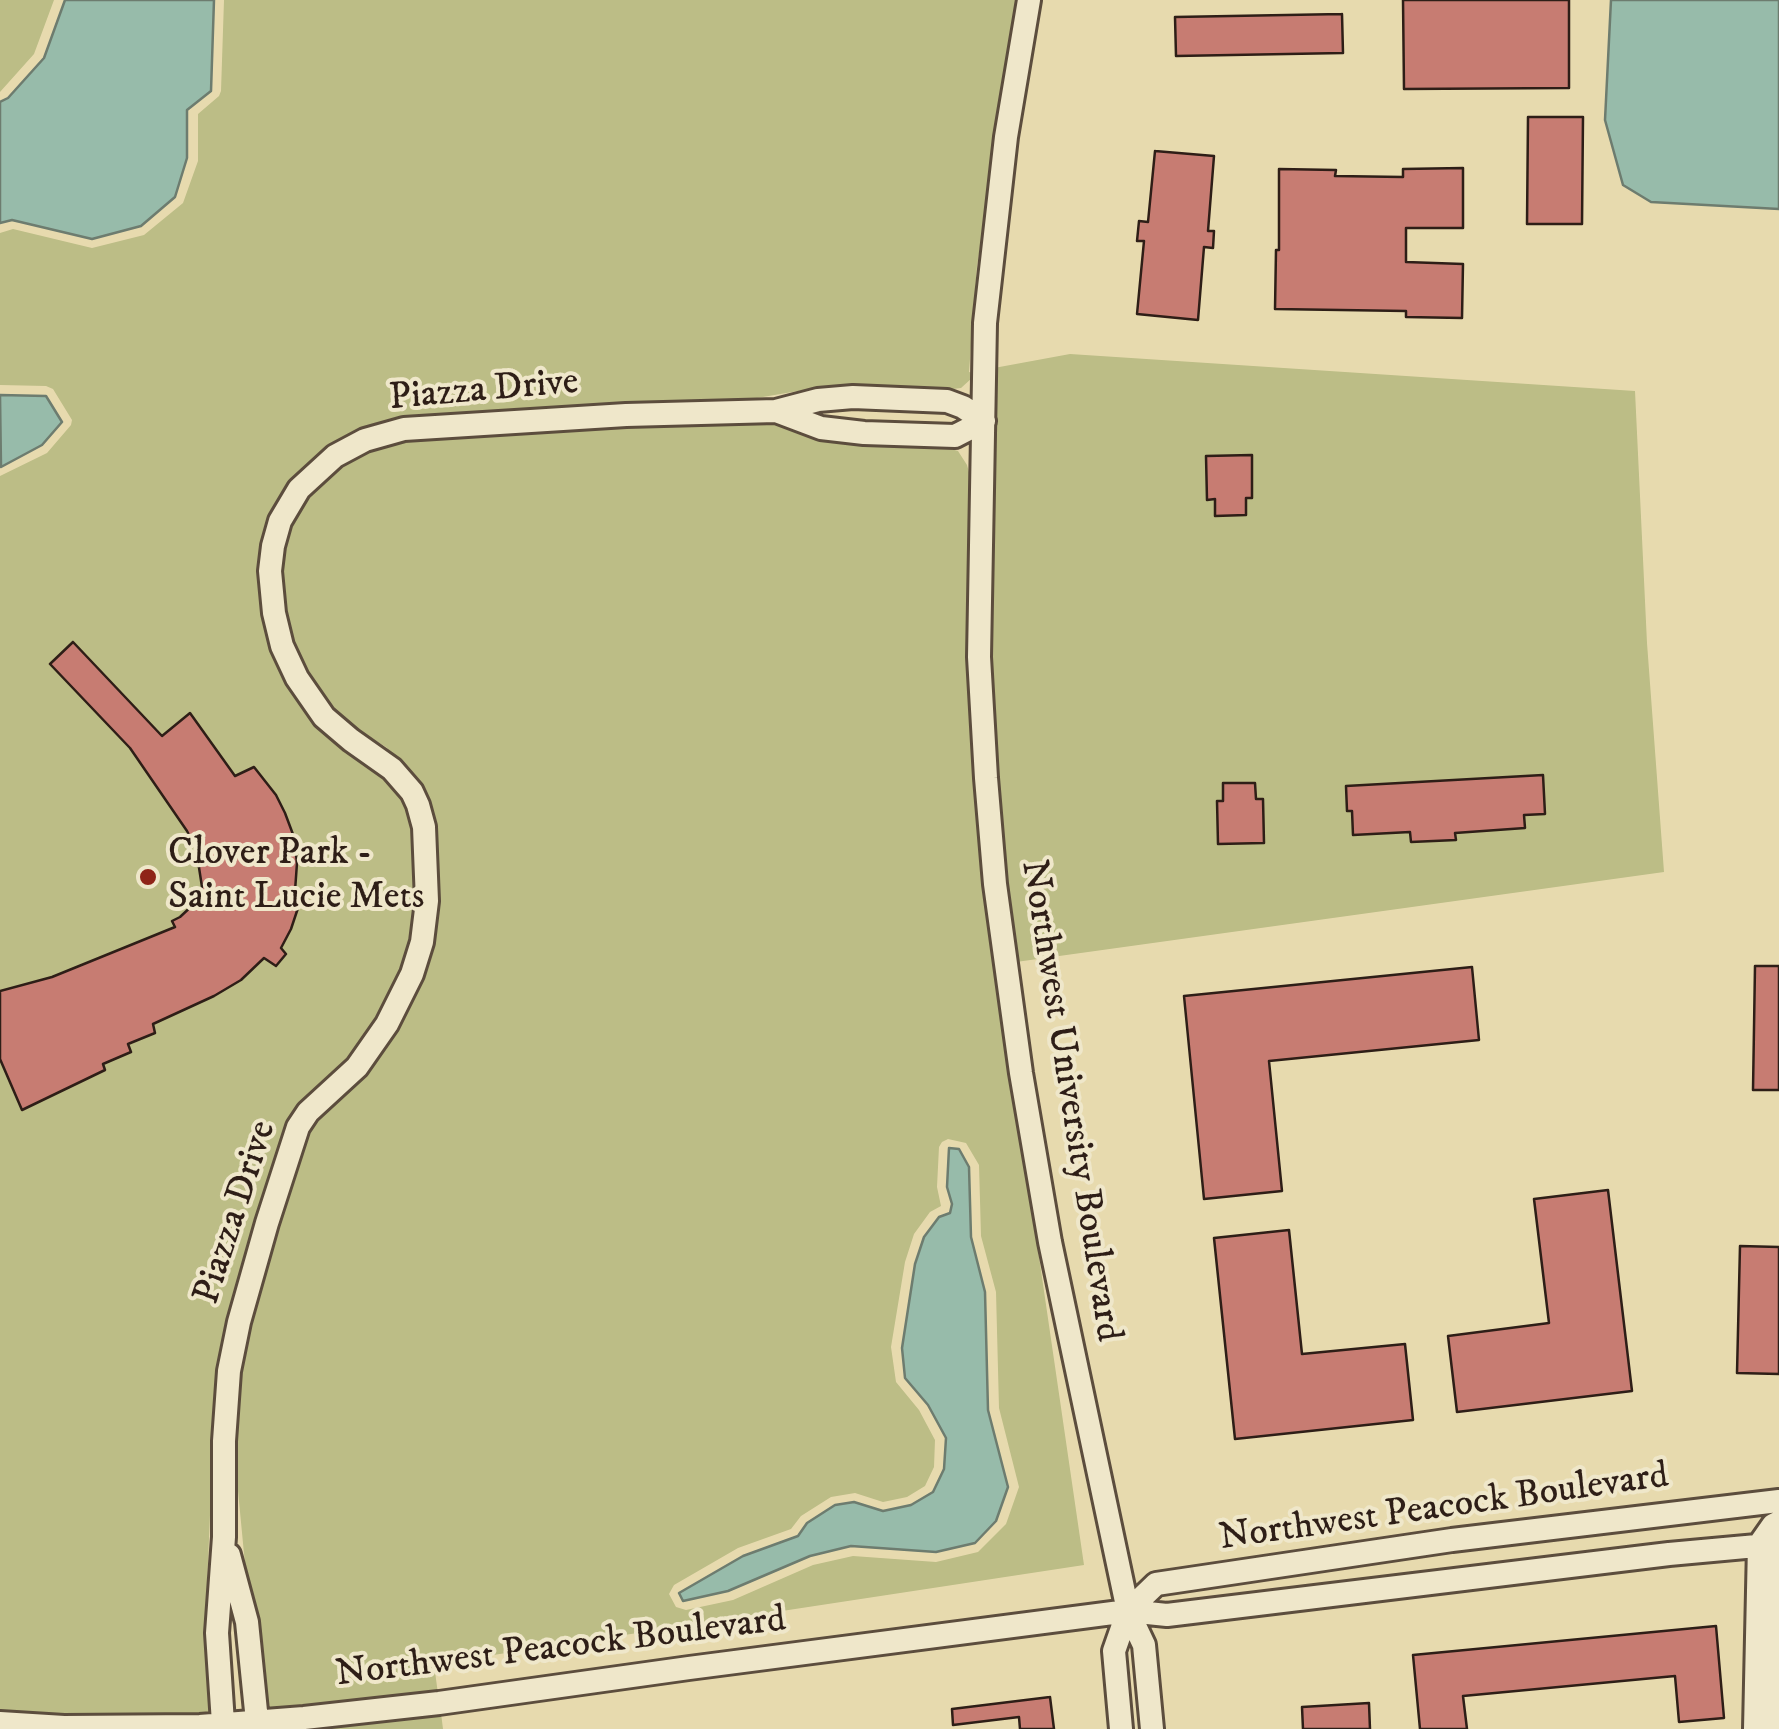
<!DOCTYPE html>
<html>
<head>
<meta charset="utf-8">
<style>
	body { margin:0 }
	canvas { display:block; background:#e7daae }
</style>
</head>
<body>
<canvas width="1779" height="1729"></canvas>
<script>
const context = document.querySelector('canvas').getContext('2d');
context.lineJoin = 'round';
function fillPath(path, color) { context.fillStyle = color; context.fill(path, 'evenodd'); }
const toPath = rows => new Path2D(rows.map(r => 'M' + r).join(''));
function strokePath(path, color, width, dash) { context.strokeStyle = color; context.lineWidth = width; context.lineCap = dash ? 'butt' : 'round'; context.setLineDash(dash || []); context.stroke(path); }
function label(font, color, halo, rows, align = 'center') {
  context.font = font + ' "IM FELL DW Pica",serif'; context.lineWidth = 8; context.setLineDash([]); context.textBaseline = 'middle'; context.strokeStyle = halo; context.fillStyle = color; for (const [text, x, y, turn = 0] of rows) {
    context.save(); context.translate(x, y); context.rotate((+turn || 0) * Math.PI / 180); context.textAlign = isNaN(turn) ? turn : align; if (halo) context.strokeText(text, 0, 0); context.fillText(text, 0, 0); context.restore();
  }
}
fillPath(toPath([
	[0,0,54,0,34,54,0,92],
	[224,0,1019,0,977,266,969,372,973,373,972,378,961,388,945,390,859,387,810,389,745,400,639,407,327,450,299,474,274,509,263,538,259,567,268,637,276,661,296,699,307,715,342,749,382,774,402,796,407,808,415,840,417,883,410,945,391,995,368,1033,346,1061,292,1117,269,1181,234,1295,223,1343,214,1421,206,1609,209,1715,73,1718,0,1714,0,476,47,453,71,425,72,420,53,389,46,386,0,385,0,233,13,229,92,248,144,235,183,203,198,161,198,114,219,96,221,91],
	[1070,354,1635,391,1647,643,1664,872,1016,962,1005,883,996,777,989,655,992,428,995,425,991,422,994,368],
	[751,421,771,423,819,441,944,447,958,451,967,465,970,476,968,646,1025,1161,1084,1565,434,1664,438,1694,268,1711,259,1623,245,1564,236,1470,236,1423,244,1349,283,1204,307,1134,319,1115,357,1084,371,1063,438,895,434,828,417,781,386,747,348,724,332,709,304,668,292,641,282,580,282,563,287,538,297,515,309,496,326,479,356,457,395,443,494,435],
	[948,1139,966,1143,979,1165,981,1236,996,1292,999,1408,1019,1487,1006,1524,978,1552,936,1562,853,1556,813,1565,733,1600,686,1610,676,1607,669,1594,674,1585,738,1548,791,1529,801,1516,831,1497,855,1493,883,1502,907,1497,925,1486,934,1467,935,1440,919,1410,896,1382,891,1347,905,1262,914,1234,930,1212,941,1206,937,1187,939,1147,942,1142],
	[441,1713,443,1729,275,1729]
]), '#bcbd86');
const water = toPath([
	[65,0,214,0,211,91,187,110,187,158,175,197,141,226,92,239,12,220,0,223,0,102,8,98,44,58,65,0],
	[1611,0,1779,0,1779,209,1651,202,1623,185,1605,120,1611,0],
	[0,395,46,396,62,422,42,445,1,467,0,395],
	[949,1148,959,1149,969,1167,971,1237,985,1292,988,1410,1008,1487,996,1521,975,1543,936,1552,851,1546,810,1556,728,1591,683,1601,679,1593,743,1556,798,1536,807,1523,835,1505,854,1502,883,1511,911,1505,933,1492,944,1469,946,1438,928,1405,905,1378,902,1348,915,1264,924,1237,939,1217,950,1213,952,1204,947,1187,949,1148]
]);
fillPath(water, '#97bbaa');
strokePath(water, '#6d7c6f', 2.5);
const building = toPath([
	[1403,0,1569,0,1569,88,1404,89,1403,0],
	[1342,14,1343,53,1176,56,1175,17,1342,14],
	[1528,117,1583,117,1582,224,1527,224,1528,117],
	[1155,151,1214,156,1208,231,1214,231,1213,248,1204,247,1198,320,1137,314,1144,241,1137,241,1139,221,1148,222,1155,151],
	[1463,168,1463,228,1406,228,1406,262,1463,264,1462,318,1406,317,1406,311,1275,309,1276,250,1279,250,1279,169,1336,170,1335,176,1403,177,1403,169,1463,168],
	[1252,455,1252,498,1246,498,1246,515,1215,516,1215,499,1207,500,1206,456,1252,455],
	[73,642,162,736,190,713,235,776,254,767,276,795,285,813,294,837,297,863,295,891,291,901,299,905,291,929,281,948,286,954,276,966,264,958,241,980,214,996,153,1024,155,1033,128,1044,131,1052,103,1064,105,1070,22,1110,0,1059,0,991,52,977,175,927,172,921,180,917,196,902,202,887,196,848,187,831,130,748,50,664,73,642],
	[1543,775,1545,814,1524,815,1525,828,1455,833,1456,840,1411,842,1410,832,1353,835,1352,811,1347,811,1346,786,1543,775],
	[1223,783,1255,783,1256,799,1263,799,1264,843,1218,844,1217,801,1223,801,1223,783],
	[1755,966,1779,966,1779,1090,1753,1090,1755,966],
	[1472,967,1479,1040,1269,1061,1282,1191,1204,1199,1184,996,1472,967],
	[1608,1190,1632,1391,1457,1412,1448,1336,1549,1323,1534,1199,1608,1190],
	[1289,1230,1302,1354,1405,1344,1413,1420,1235,1439,1214,1238,1289,1230],
	[1740,1246,1779,1247,1779,1374,1737,1373,1740,1246],
	[1716,1626,1724,1718,1679,1722,1675,1676,1463,1696,1467,1729,1420,1729,1413,1655,1716,1626],
	[1050,1697,1054,1729,1020,1729,1019,1717,953,1725,952,1709,1050,1697],
	[1369,1703,1370,1729,1303,1729,1302,1707,1369,1703]
]);
fillPath(building, '#c77c72');
strokePath(building, '#2e1e17', 2.5);
const minor = toPath([
	[1029,0,1006,137,985,323,979,657,986,778,995,884,1021,1073,1050,1242,1128,1611,1144,1645,1152,1729],
	[229,1555,247,1622,257,1721],
	[0,1723,64,1727,200,1726,304,1718,439,1703,689,1668,1128,1611,1167,1615,1669,1554,1779,1544],
	[223,1723,217,1633,224,1537,224,1441,229,1371,239,1322,267,1223,298,1127,308,1112,357,1067,387,1024,412,974,422,942,427,901,424,827,418,805,412,792,392,769,351,740,324,717,297,678,282,646,274,613,270,571,273,546,280,521,299,489,335,456,365,440,404,429,626,415,776,411,818,400,853,397,947,401,963,407,984,421,955,436,864,433,821,428,776,411],
	[1121,1729,1114,1651,1128,1611,1156,1584,1452,1540,1779,1501],
	[1755,1729,1759,1545,1773,1525,1779,1522],
	[1776,1729,1779,1544]
]);
strokePath(minor, '#5c4d3d', 28);
strokePath(minor, '#efe7ca', 22);
for (const [x, y, r, color] of [
	[148,877,10,"#8f2418"]
]) { const dot = new Path2D(); dot.arc(x, y, r, 0, 2 * Math.PI); context.fillStyle = color; context.fill(dot); strokePath(dot, '#efe7ca', 4); }
label('38px', '#2e1e17', '#efe7ca', [
	["Piazza Drive",484,392,-5],
	["Northwest University Boulevard",1069,1101,81],
	["Piazza Drive",237,1213,-72],
	["Northwest Peacock Boulevard",1444,1509,-8],
	["Northwest Peacock Boulevard",561,1649,-7]
]);
label('38px', '#2e1e17', '#efe7ca', [
	["Clover Park -",168,855],
	["Saint Lucie Mets",168,899]
], 'left');
</script>
</body>
</html>
